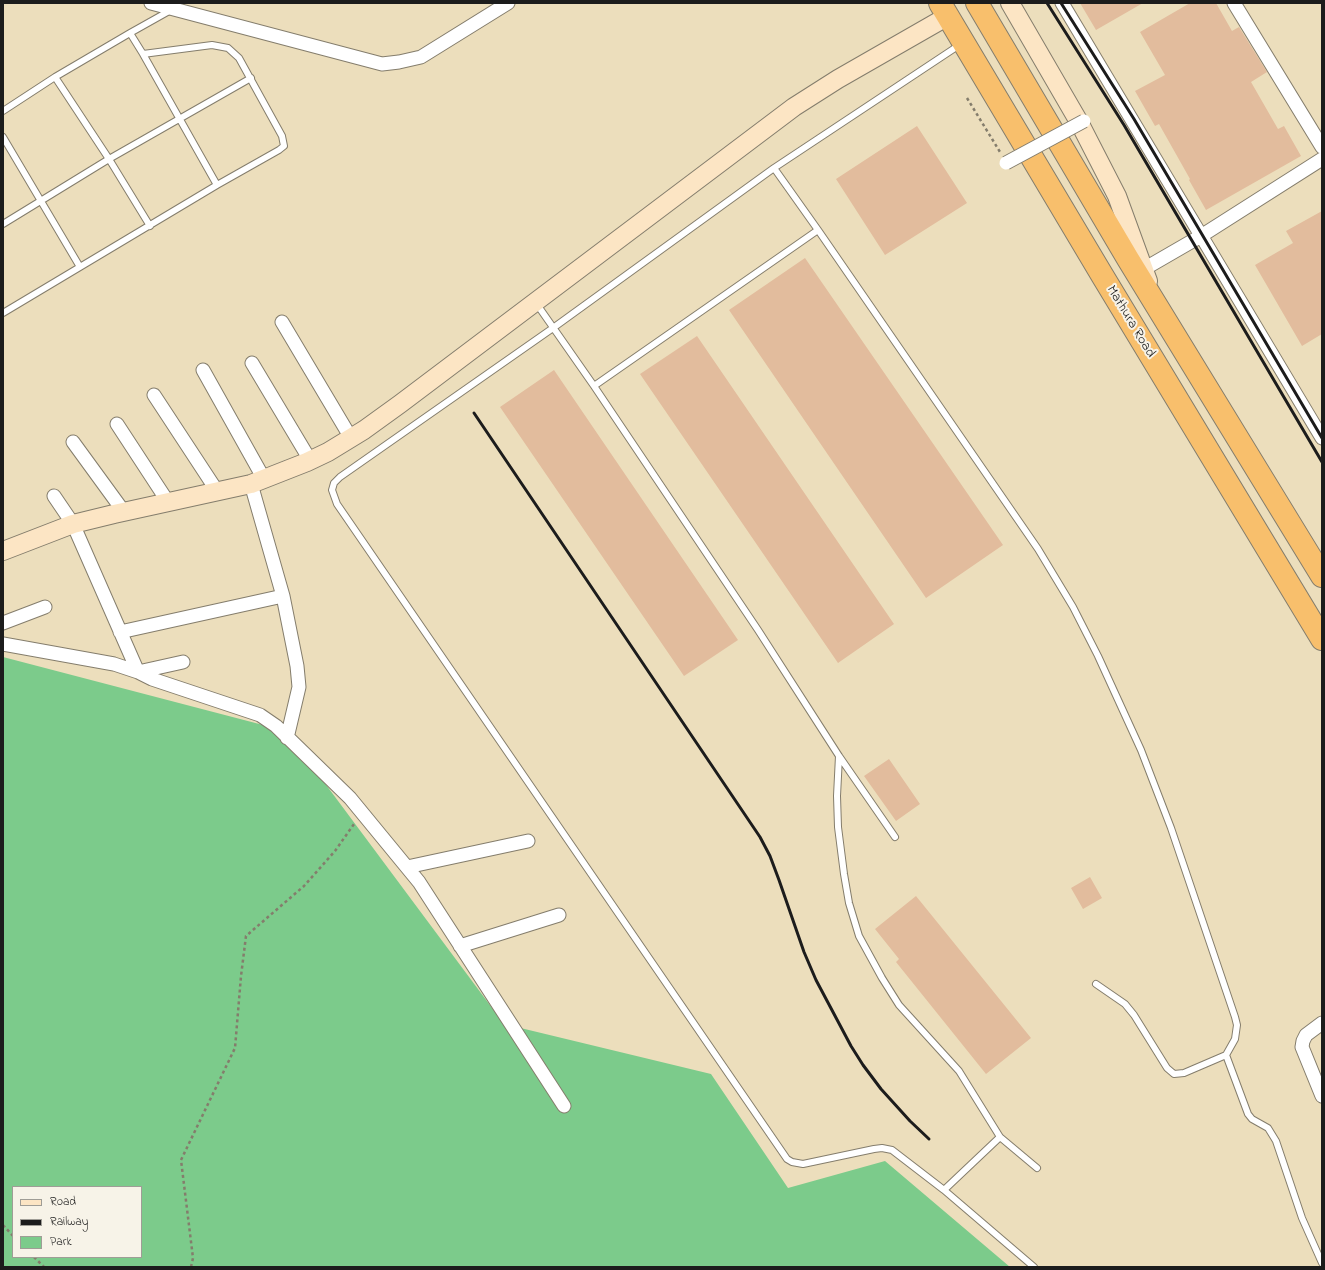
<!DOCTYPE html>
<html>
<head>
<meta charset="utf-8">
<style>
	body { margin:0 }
	#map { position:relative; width:1325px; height:1270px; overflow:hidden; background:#ecdebc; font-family:"Indie Flower",sans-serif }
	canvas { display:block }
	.frame { position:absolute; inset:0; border:4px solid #1c1c1c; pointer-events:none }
	.legend { position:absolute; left:12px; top:1186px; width:130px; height:72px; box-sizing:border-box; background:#f7f3e8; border:1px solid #9f9d96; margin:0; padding:5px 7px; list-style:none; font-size:12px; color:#1c1c1c }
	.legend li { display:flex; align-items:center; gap:8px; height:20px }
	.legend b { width:20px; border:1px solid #9f9d96 }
</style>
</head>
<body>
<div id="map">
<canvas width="1325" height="1270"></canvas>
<div class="frame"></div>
<ul class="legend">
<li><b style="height:5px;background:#fce5c4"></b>Road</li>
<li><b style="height:5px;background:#1c1c1c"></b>Railway</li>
<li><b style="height:11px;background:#7ccb8b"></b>Park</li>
</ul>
</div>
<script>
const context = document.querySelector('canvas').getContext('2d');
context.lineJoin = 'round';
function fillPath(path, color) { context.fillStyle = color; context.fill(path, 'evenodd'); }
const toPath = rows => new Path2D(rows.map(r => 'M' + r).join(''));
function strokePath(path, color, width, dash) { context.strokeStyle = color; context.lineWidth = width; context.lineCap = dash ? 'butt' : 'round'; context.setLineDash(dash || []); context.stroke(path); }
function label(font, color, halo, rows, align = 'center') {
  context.font = font + ' "Indie Flower",sans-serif'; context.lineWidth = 4; context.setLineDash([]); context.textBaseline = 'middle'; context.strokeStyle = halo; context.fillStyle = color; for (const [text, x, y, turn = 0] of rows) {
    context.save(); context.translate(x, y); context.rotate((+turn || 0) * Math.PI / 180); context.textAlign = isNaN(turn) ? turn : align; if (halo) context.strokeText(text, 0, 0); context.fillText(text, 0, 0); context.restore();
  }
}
fillPath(toPath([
	[3,657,286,731,504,1024,711,1074,788,1188,885,1161,1010,1267,3,1267],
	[13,1187,141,1187,141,1257,13,1257]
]), '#7ccb8b');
fillPath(toPath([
	[1080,3,1143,3,1096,30],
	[1190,3,1216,3,1232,31,1239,27,1267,72,1251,82,1278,129,1284,126,1301,156,1206,210,1189,180,1190,179,1159,124,1155,126,1135,91,1165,75,1140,32],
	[917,126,967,203,885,255,836,179],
	[1322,211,1322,334,1302,346,1255,265,1293,243,1286,231],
	[805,258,1003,545,926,598,729,310],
	[697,336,894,624,838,663,640,374],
	[554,370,738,640,684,676,500,407],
	[889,759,920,804,896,821,864,776],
	[1090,877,1102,898,1083,909,1071,888],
	[916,896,1031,1038,986,1074,896,962,899,959,875,929]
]), '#e2bc9d');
const lane = toPath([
	[961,44,774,168,553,328,340,477,334,483,332,490,337,504,787,1159,792,1162,803,1164,874,1149,882,1148,892,1150,944,1190,1034,1267],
	[143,54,217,185],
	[55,77,109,159,150,226],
	[3,111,55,77,130,33,171,10],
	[3,137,80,267],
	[3,224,109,159,251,78],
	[818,230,1038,549,1073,607,1098,656,1141,750,1171,828,1235,1017,1237,1025,1235,1039,1226,1055,1248,1114,1252,1119,1268,1128,1276,1141,1302,1218,1322,1263],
	[536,303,594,386,758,630,839,756,837,796,838,827,844,874,849,903,859,936,882,978,899,1005,959,1071,1000,1137,1037,1168],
	[3,313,217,185,279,150,284,146,282,136,239,58,228,48,212,45,143,54,130,33],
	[594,386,818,230,774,168],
	[839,756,895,837],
	[1096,984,1125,1004,1134,1015,1167,1068,1174,1074,1184,1073,1226,1055],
	[944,1190,1000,1137]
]);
const street = toPath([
	[151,3,382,64,399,62,421,57,508,3],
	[1062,3,1322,438],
	[1234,3,1322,147],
	[1137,273,1201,236,1322,159],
	[282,322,351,438],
	[252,363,310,460],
	[203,370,264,479],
	[154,395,217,491],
	[117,424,168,502],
	[73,442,124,512],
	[251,484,283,596,297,666,299,687,287,738],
	[54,496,73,524,138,672,183,662],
	[3,623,45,607],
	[120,632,283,596],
	[3,644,114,664,138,672,152,679,260,715,276,726,350,798,419,882,564,1106],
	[407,867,528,841],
	[460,946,559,915],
	[1322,1023,1306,1035,1303,1041,1302,1047,1322,1096]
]);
const secondary = toPath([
	[1010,3,1079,122,1117,196,1148,281],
	[3,551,73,524,114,514,251,484,307,462,328,452,364,430,400,404,794,107,838,79,948,16]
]);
const highway = toPath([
	[940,3,1102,275,1322,639],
	[977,3,1128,259,1322,576]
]);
strokePath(lane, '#847d6c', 8);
strokePath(street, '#847d6c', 15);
strokePath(secondary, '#847d6c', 20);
strokePath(highway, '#847d6c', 24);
strokePath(toPath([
	[967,98,1000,152],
	[3,1225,13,1236],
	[34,1257,44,1267],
	[191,1267,193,1258,181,1160,235,1048,241,976,246,936,304,886,335,851,354,824]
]), '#847d6c', 2.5, [3, 3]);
strokePath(lane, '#fff', 6);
strokePath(street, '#fff', 13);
strokePath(secondary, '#fce5c4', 18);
strokePath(highway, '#f8bf6c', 22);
strokePath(toPath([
	[1047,3,1124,125,1322,462],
	[1061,3,1134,119,1322,438],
	[474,413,760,837,770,856,779,880,804,952,816,980,851,1046,863,1065,881,1089,910,1121,929,1139]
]), '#1c1c1c', 3);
const streetBridge = toPath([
	[1006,163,1084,121]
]);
strokePath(streetBridge, '#847d6c', 15, []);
strokePath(streetBridge, '#fff', 13);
label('14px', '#1c1c1c', '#f7f3e8', [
	["Mathura Road",1130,322,59]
]);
</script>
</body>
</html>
